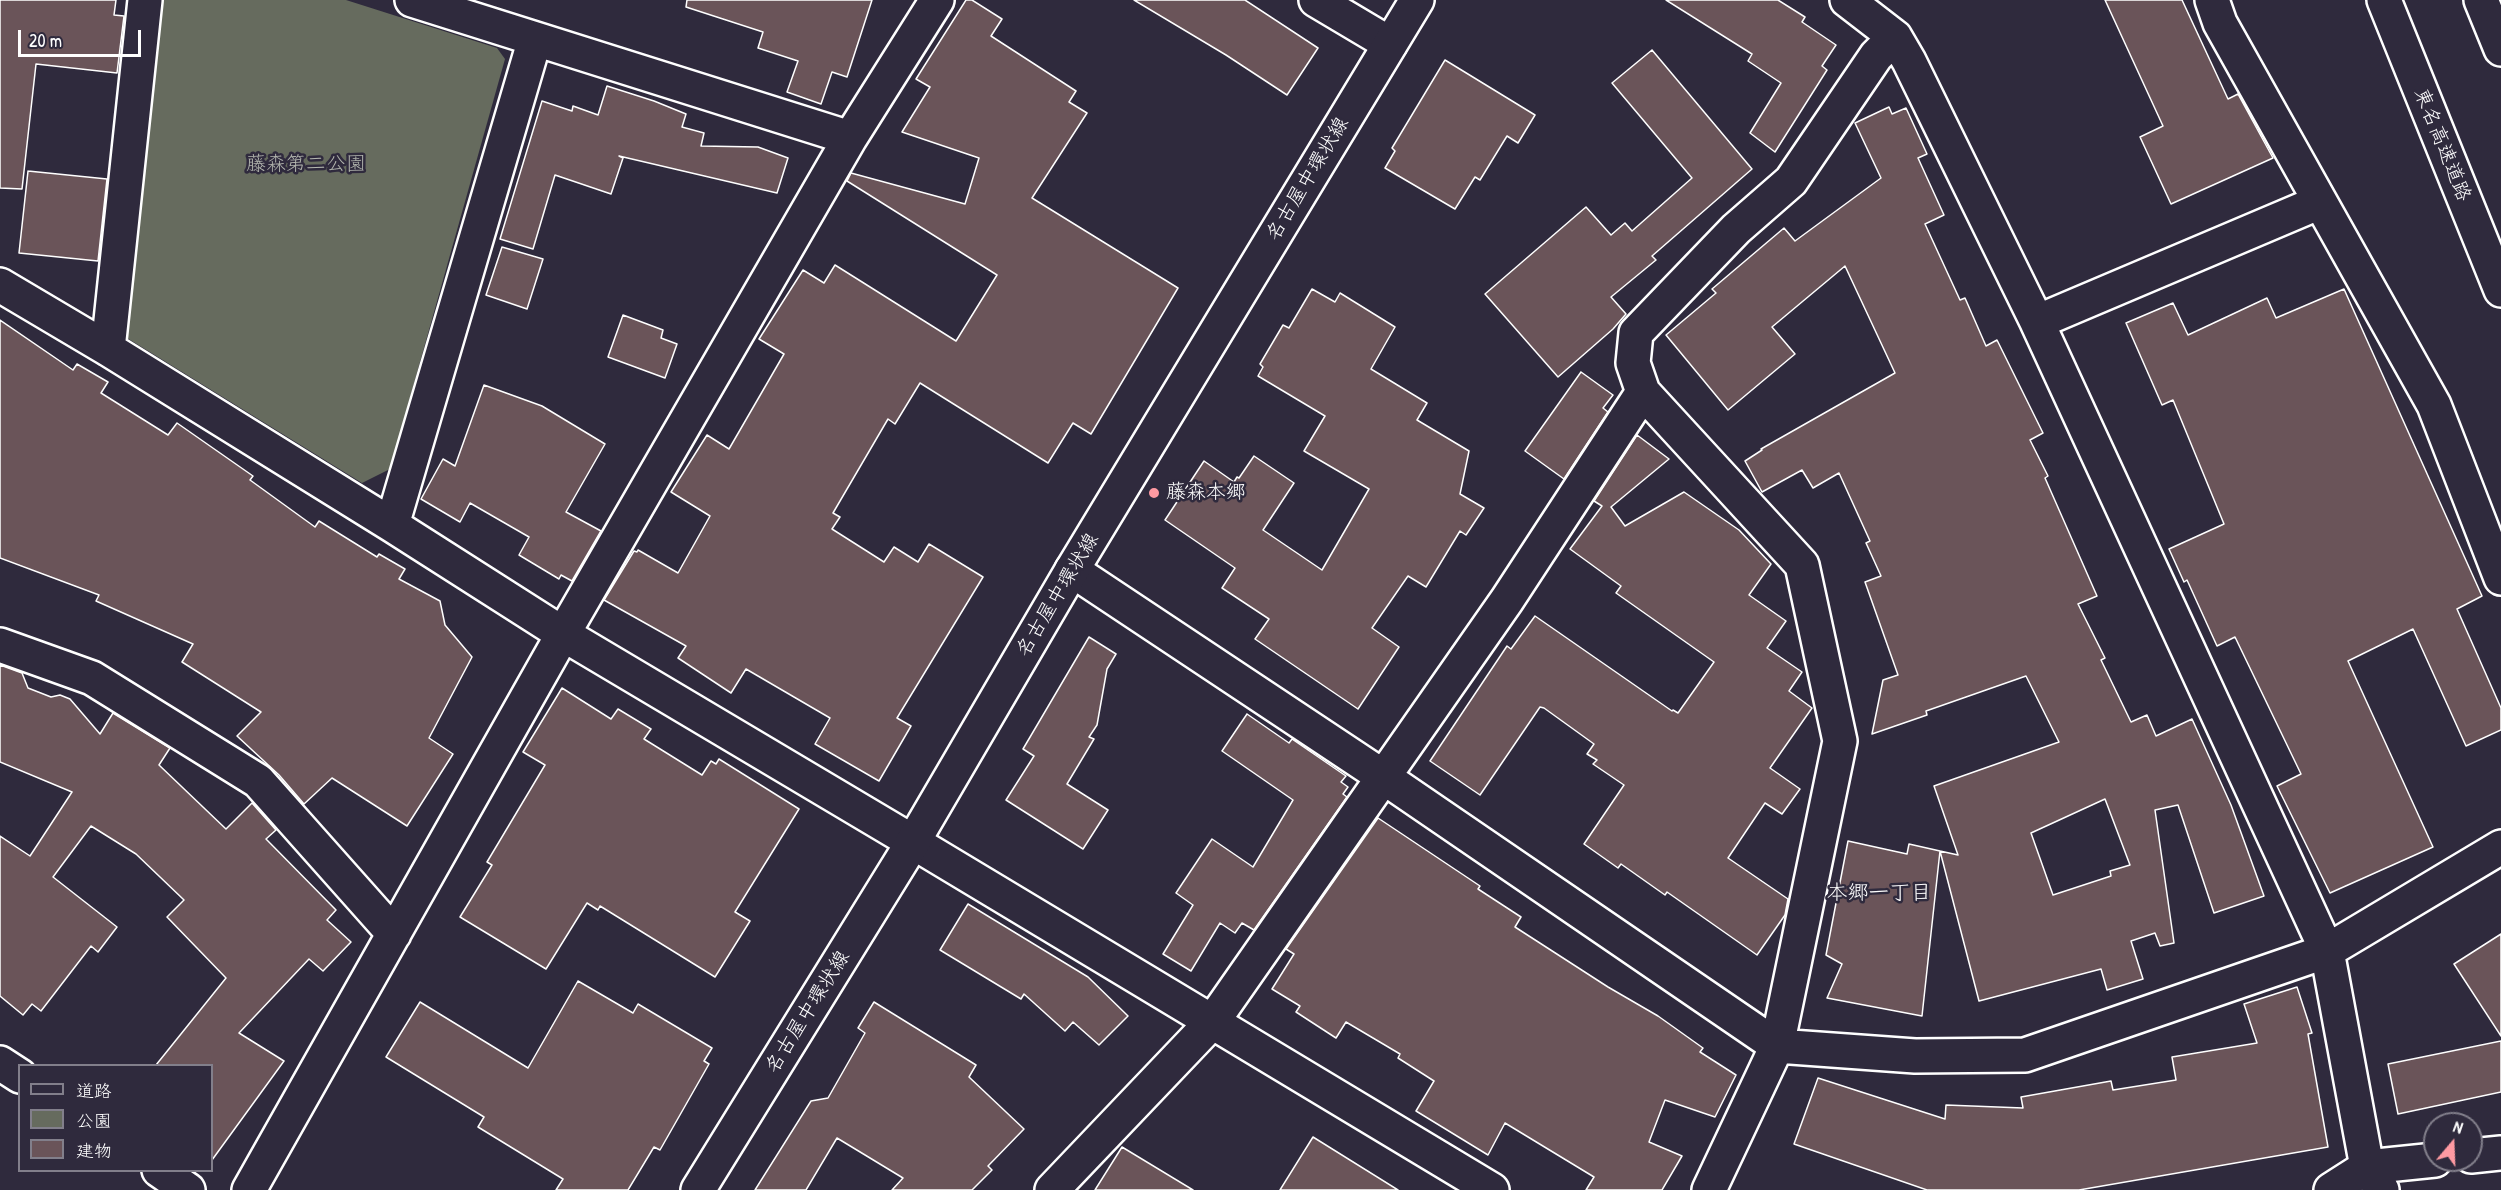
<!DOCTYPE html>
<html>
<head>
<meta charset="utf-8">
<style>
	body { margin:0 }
	#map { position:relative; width:2501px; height:1190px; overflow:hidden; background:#2f2a3d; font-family:"Patrick Hand","Klee One",sans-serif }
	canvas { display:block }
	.legend { position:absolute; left:18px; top:1064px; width:195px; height:108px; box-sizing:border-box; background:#2f2a3d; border:2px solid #827f8b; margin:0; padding:8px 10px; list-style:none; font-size:18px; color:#fff }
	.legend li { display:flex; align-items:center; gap:12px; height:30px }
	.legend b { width:30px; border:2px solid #827f8b }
	.north { position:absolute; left:2423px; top:1112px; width:60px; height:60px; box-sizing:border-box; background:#2f2a3d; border:2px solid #827f8b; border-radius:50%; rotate:19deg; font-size:16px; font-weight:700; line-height:24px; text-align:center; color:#fff }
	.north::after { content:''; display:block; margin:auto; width:21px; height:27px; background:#ff9aa2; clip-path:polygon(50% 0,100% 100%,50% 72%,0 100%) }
	.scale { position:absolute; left:18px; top:30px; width:123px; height:27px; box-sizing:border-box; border:3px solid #fff; border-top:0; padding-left:8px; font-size:18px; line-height:21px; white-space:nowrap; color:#fff; -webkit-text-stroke:4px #2f2a3d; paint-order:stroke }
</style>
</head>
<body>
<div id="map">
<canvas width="2501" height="1190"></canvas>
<ul class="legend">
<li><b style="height:8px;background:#2f2a3d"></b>道路</li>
<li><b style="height:16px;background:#666b5e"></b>公園</li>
<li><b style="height:16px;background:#6a5459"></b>建物</li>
</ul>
<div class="north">N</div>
<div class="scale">20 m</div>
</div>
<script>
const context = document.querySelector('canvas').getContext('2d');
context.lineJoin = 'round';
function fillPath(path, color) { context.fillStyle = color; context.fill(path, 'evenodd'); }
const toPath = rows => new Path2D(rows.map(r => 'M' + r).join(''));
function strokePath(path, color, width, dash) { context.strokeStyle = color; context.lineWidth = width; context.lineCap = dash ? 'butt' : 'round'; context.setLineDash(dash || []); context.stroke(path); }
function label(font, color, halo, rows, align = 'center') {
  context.font = font + ' "Patrick Hand","Klee One",sans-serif'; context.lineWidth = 5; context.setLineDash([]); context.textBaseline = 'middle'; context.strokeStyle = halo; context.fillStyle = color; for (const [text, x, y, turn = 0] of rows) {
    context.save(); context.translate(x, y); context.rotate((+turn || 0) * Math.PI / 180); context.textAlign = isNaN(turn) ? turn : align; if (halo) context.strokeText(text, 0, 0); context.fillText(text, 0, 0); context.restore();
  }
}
fillPath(toPath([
	[156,0,346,0,497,48,505,59,390,469,362,483,127,338]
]), '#666b5e');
const building = toPath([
	[0,0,116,0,114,15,124,16,117,73,36,64,22,189,0,188,0,0],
	[687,0,872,0,847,77,832,72,821,104,787,92,798,61,758,48,763,32,686,7,687,0],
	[966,0,972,0,1002,19,991,36,1076,91,1069,102,1087,113,1032,198,1178,288,1091,434,1073,423,1048,463,920,383,895,424,888,419,833,513,840,517,832,529,884,562,894,547,918,562,929,544,983,577,897,718,911,726,879,781,815,744,830,718,746,669,731,693,678,658,686,646,604,600,634,551,637,552,638,550,678,573,710,516,671,492,707,435,729,449,784,354,759,339,803,270,824,283,835,265,956,341,997,275,847,181,851,173,965,204,979,158,902,132,930,87,916,79,966,0],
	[1134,0,1245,0,1318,48,1287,95,1226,55,1134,0],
	[1666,0,1778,0,1805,17,1802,22,1836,45,1822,66,1827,70,1775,152,1750,133,1781,83,1748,61,1752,54,1666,0],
	[2105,0,2182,0,2228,99,2238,94,2273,158,2171,204,2140,137,2163,126,2105,0],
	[1652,50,1752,169,1652,256,1656,260,1611,297,1626,314,1613,329,1558,377,1485,294,1586,207,1611,235,1625,223,1632,231,1692,178,1612,83,1652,50],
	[1445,60,1535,115,1518,143,1507,136,1480,180,1475,177,1455,209,1385,168,1395,151,1392,148,1445,60],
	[607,86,654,101,686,114,682,127,704,133,701,146,758,147,788,158,777,193,619,156,623,158,611,194,555,175,533,249,500,239,542,101,572,111,573,106,598,115,607,86],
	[1889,107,1892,114,1906,108,1927,154,1918,158,1944,215,1925,224,1960,300,1965,298,1986,346,1997,340,2043,433,2030,440,2048,476,2045,478,2097,596,2078,604,2105,658,2101,660,2131,722,2147,715,2156,736,2192,719,2231,805,2264,896,2214,913,2178,805,2155,810,2174,943,2160,946,2155,933,2131,941,2143,979,2107,990,2101,969,1979,1001,1940,851,1958,855,1934,786,2059,742,2026,676,1926,711,1927,715,1872,734,1883,680,1898,675,1865,582,1881,576,1866,543,1870,541,1839,473,1813,488,1802,470,1762,492,1745,461,1762,450,1761,449,1895,373,1845,266,1772,327,1795,354,1728,410,1666,335,1716,293,1712,289,1784,228,1795,241,1881,178,1855,123,1889,107],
	[2105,799,2130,865,2110,871,2111,876,2053,895,2031,833,2105,799],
	[28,171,107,179,98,261,19,253,28,171],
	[502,247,543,259,527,309,486,295,502,247],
	[1312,289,1335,302,1340,293,1395,327,1371,369,1427,403,1417,420,1469,451,1460,494,1484,508,1466,535,1460,531,1426,587,1408,576,1372,628,1399,647,1358,709,1255,639,1269,619,1222,588,1235,568,1165,520,1204,461,1234,482,1237,477,1239,478,1254,456,1294,483,1263,530,1322,570,1369,489,1304,451,1325,416,1258,376,1263,367,1260,364,1283,325,1289,328,1312,289],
	[2344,289,2482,596,2457,609,2501,708,2501,730,2466,746,2413,629,2348,661,2433,847,2330,893,2277,786,2301,774,2235,637,2217,646,2187,580,2184,582,2169,549,2224,524,2173,400,2162,405,2126,323,2173,303,2188,335,2267,298,2276,318,2344,289],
	[623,315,663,330,661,338,677,344,665,378,608,357,623,315],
	[0,320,73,370,77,364,108,382,101,393,168,435,177,423,253,476,250,480,315,527,319,521,377,557,379,554,405,569,399,579,440,601,445,625,472,657,429,738,453,754,407,826,332,778,304,804,279,775,237,736,261,712,182,662,193,644,96,601,99,595,0,558,0,320],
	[1581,372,1613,395,1603,408,1608,412,1564,479,1525,451,1581,372],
	[484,385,542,406,605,444,566,512,601,531,572,581,561,575,559,579,519,555,529,537,470,503,460,522,421,499,443,459,455,466,484,385],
	[1637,435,1669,459,1611,507,1625,526,1684,492,1739,530,1771,564,1749,595,1786,621,1767,648,1802,672,1789,691,1812,708,1770,768,1800,789,1782,814,1765,803,1728,858,1788,899,1785,915,1757,955,1667,892,1665,895,1621,864,1618,868,1584,844,1624,785,1593,764,1597,760,1587,754,1594,744,1544,708,1540,707,1480,795,1430,761,1507,646,1511,649,1535,616,1672,711,1673,710,1678,713,1714,662,1616,593,1621,586,1570,549,1602,506,1594,501,1637,435],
	[1089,637,1116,654,1107,669,1097,725,1089,737,1094,739,1067,784,1108,810,1083,849,1006,800,1034,756,1023,749,1089,637],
	[0,665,22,673,28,688,51,697,60,695,70,699,100,734,113,713,170,748,159,765,226,829,252,803,276,830,266,839,336,910,327,920,351,942,323,971,309,959,239,1033,284,1061,212,1160,212,1065,156,1065,226,978,167,917,184,900,136,854,91,826,53,877,117,927,98,952,91,946,41,1011,32,1004,23,1015,0,996,0,836,30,856,72,792,0,762,0,665],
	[562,688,611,719,618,709,651,729,644,739,702,775,711,761,716,764,719,759,799,809,735,912,750,921,715,977,600,906,598,910,587,903,546,969,460,917,492,865,487,862,545,765,523,752,562,688],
	[1247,714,1289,743,1292,739,1346,776,1341,782,1348,787,1343,794,1347,797,1254,930,1242,923,1235,933,1220,923,1191,971,1163,954,1193,905,1176,893,1212,839,1253,867,1293,800,1222,751,1247,714],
	[1378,818,1480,886,1478,889,1521,917,1515,927,1608,987,1658,1016,1703,1048,1700,1052,1736,1075,1715,1117,1665,1100,1649,1142,1682,1156,1662,1190,1586,1190,1594,1177,1505,1123,1488,1155,1416,1111,1434,1081,1398,1058,1400,1054,1346,1022,1336,1038,1296,1012,1300,1006,1272,989,1294,954,1286,949,1378,818],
	[1848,841,1907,854,1909,844,1940,851,1922,1016,1827,998,1842,964,1826,955,1848,841],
	[968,904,1088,977,1128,1016,1099,1045,1073,1022,1065,1031,1024,994,1021,999,940,950,968,904],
	[2501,934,2501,1036,2454,964,2501,934],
	[578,981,633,1013,638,1004,712,1048,704,1061,709,1064,660,1150,654,1147,628,1190,556,1190,563,1179,478,1127,484,1117,386,1057,420,1002,528,1068,578,981],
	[2297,987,2312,1033,2308,1034,2328,1147,2079,1190,1927,1190,1794,1144,1818,1078,1945,1119,1946,1105,2023,1108,2021,1097,2111,1081,2113,1090,2176,1080,2172,1057,2257,1043,2244,1004,2297,987],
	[874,1002,976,1065,969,1077,1024,1129,988,1166,992,1170,972,1190,892,1190,903,1178,837,1138,806,1190,755,1190,811,1101,828,1098,865,1033,858,1028,874,1002],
	[2501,1041,2501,1092,2398,1114,2388,1064,2501,1041],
	[1313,1137,1398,1190,1280,1190,1313,1137],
	[1122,1147,1193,1190,1095,1190,1122,1147]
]);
fillPath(building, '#6a5459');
strokePath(building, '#fff', 1.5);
const minor = toPath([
	[412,0,850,138],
	[1316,0,1390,44],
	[1847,0,1895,37,1909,61,2037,322,2327,951,2367,1167,2331,1190],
	[2212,0,2220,23,2434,405,2501,578],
	[0,285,108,349,392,525,563,634,913,842,1492,1190],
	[2037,322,2320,202],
	[108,349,145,0],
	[392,525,535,39],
	[1072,570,1382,776,1777,1046,1915,1056,2025,1055,2327,951,2501,847],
	[0,645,92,678,258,781,394,934],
	[0,1063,20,1076],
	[2471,1156,2501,1153],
	[159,1170,188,1190],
	[249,1190,563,634,850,138,937,0],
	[1052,1190,1213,1021,1507,600,1643,392],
	[1709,1190,1777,1046,1840,741,1802,565,1643,392,1633,363,1636,333,1736,229,1791,181,1876,56,1895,37],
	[2382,1190,2367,1167,2435,1160]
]);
const primary = toPath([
	[698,1190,913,842,1072,570,1417,0]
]);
const motorway = toPath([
	[2384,0,2501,290],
	[2481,0,2501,49]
]);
strokePath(minor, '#fff', 38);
strokePath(primary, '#fff', 38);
strokePath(motorway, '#fff', 38);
strokePath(minor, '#2f2a3d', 33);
strokePath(primary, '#2f2a3d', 33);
strokePath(motorway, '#2f2a3d', 33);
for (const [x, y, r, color] of [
	[1154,493,6,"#ff9aa2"]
]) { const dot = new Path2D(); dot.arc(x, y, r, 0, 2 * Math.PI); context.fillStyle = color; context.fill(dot); strokePath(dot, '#2f2a3d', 2); }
label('20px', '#fff', '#2f2a3d', [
	["東名高速道路",2442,145,68],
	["名古屋中環状線",1308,179,-59],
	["名古屋中環状線",1058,595,-59],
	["名古屋中環状線",808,1012,-58]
]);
label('20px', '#b2b5ae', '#2f2a3d', [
	["藤森第二公園",306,165]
]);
label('20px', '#fff', '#2f2a3d', [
	["藤森本郷",1166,493]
], 'left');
label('21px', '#fff', '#2f2a3d', [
	["本郷一丁目",1879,893]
]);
</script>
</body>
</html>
